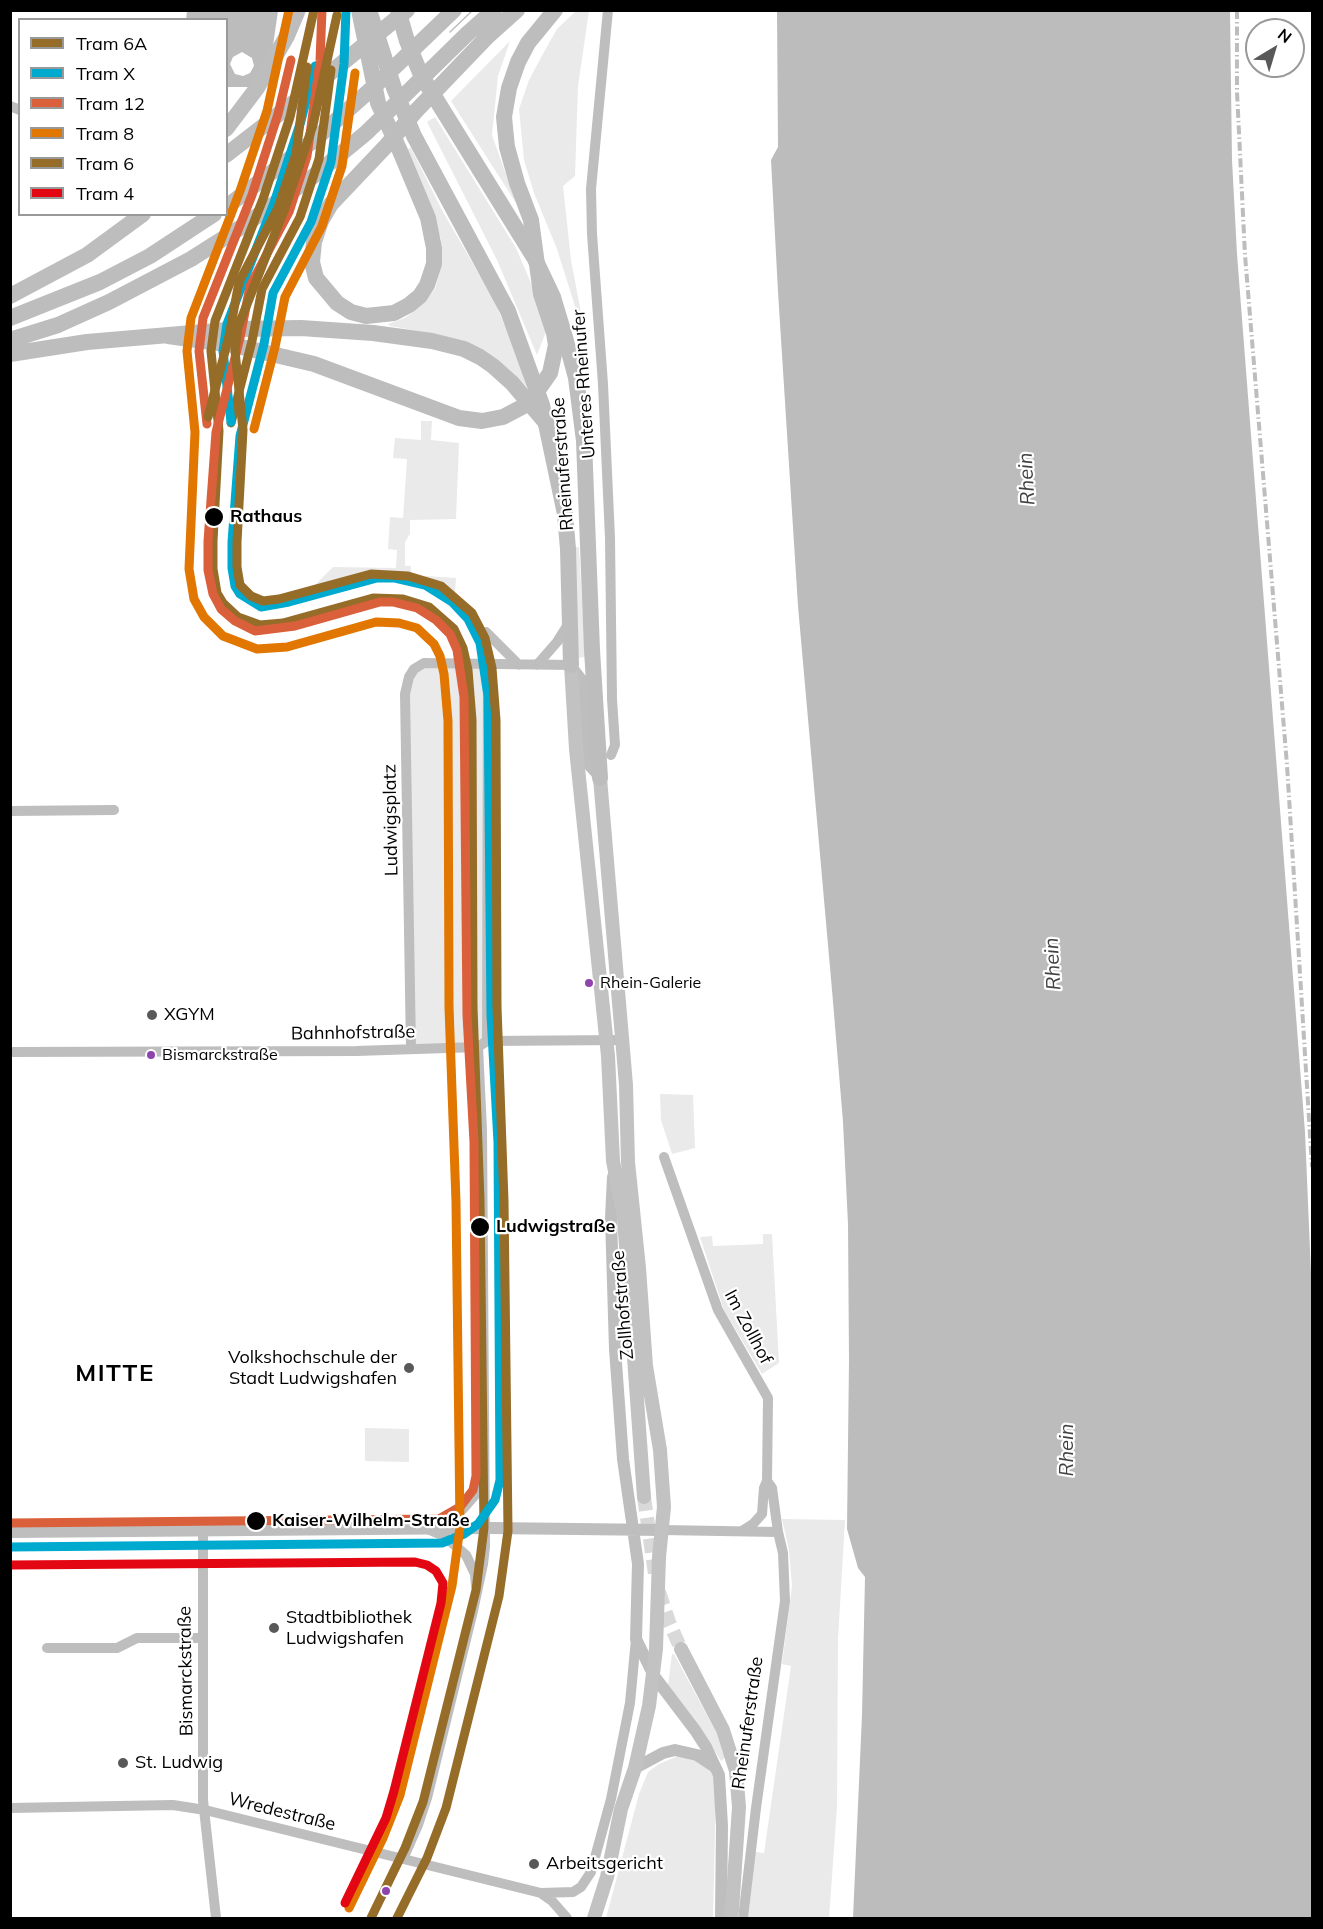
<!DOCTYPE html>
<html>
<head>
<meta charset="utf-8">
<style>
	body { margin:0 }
	#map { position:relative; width:1323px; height:1929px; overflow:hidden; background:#fff; font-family:Mulish,sans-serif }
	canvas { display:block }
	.frame { position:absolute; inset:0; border:12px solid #000; pointer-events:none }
	.legend { position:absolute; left:18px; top:18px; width:210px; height:198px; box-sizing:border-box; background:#fff; border:2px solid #999; margin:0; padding:8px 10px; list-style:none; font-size:18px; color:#000 }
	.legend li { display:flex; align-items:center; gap:12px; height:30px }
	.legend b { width:30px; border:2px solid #999 }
	.north { position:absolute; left:1245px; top:18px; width:60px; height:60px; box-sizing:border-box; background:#fff; border:2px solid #999; border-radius:50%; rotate:38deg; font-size:16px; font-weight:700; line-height:24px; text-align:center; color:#000 }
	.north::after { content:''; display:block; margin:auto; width:21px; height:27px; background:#595959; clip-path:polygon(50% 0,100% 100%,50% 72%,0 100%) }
</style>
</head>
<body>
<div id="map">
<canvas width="1323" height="1929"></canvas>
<div class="frame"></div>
<ul class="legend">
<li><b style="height:8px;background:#966c29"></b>Tram 6A</li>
<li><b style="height:8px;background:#00a9ce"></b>Tram X</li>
<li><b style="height:8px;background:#da603b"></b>Tram 12</li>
<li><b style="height:8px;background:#e17600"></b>Tram 8</li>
<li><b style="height:8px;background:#966c29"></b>Tram 6</li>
<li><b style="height:8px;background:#e30613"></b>Tram 4</li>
</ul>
<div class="north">N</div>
</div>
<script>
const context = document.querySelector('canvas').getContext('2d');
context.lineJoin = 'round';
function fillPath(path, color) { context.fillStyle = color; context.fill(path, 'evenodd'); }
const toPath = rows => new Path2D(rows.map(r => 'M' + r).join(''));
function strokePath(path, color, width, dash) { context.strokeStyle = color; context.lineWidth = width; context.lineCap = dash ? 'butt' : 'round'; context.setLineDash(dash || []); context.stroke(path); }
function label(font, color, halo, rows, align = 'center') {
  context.font = font + ' Mulish,sans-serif'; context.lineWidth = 4.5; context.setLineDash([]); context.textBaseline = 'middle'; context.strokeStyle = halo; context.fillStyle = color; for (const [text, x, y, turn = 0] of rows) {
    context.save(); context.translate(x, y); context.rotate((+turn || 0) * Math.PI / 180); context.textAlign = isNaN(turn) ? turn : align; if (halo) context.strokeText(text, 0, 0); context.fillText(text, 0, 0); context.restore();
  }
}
fillPath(toPath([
	[576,11,589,11,578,86,575,176,563,186,571,260,582,318,579,319,557,249,534,193,524,160,519,109,529,80,544,52,557,29],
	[510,41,498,76,492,135,516,203,451,101],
	[435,117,516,248,537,297,547,329,537,355,497,260,427,122],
	[411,148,443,212,494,300,516,353,527,387,509,370,435,334,390,326,388,324,405,318,425,302,435,289,442,264,441,240,435,218,406,149],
	[421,421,432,421,431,440,459,443,456,519,410,520,410,534,405,542,405,566,411,566,411,575,456,578,455,592,448,601,422,587,405,582,385,581,366,584,312,599,310,590,333,567,396,568,397,550,388,549,390,517,403,518,407,459,393,458,395,438,421,440],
	[573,547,579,547,585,657,577,658],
	[488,665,487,1041,411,1049,405,694,418,666],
	[660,1094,693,1095,695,1148,672,1154,661,1120],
	[763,1234,772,1234,779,1363,762,1374,724,1310,700,1237,712,1236,713,1246,763,1244],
	[365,1428,409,1429,409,1462,365,1461],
	[782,1519,845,1520,838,1639,837,1807,829,1918,748,1918,755,1852,764,1853,791,1666,782,1664,792,1586,789,1550],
	[672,1654,674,1654,716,1732,725,1758,721,1761,695,1720,668,1685],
	[678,1756,697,1760,710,1768,714,1778,716,1789,713,1918,606,1918,639,1794,648,1772,659,1764]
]), '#eaeaea');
fillPath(toPath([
	[187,11,278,11,267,87,227,87,226,20,186,20],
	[242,52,252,58,254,66,250,73,243,76,235,74,230,64,233,57],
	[777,11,1230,11,1232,160,1237,254,1305,1132,1312,1297,1312,1918,853,1918,862,1715,865,1577,858,1568,847,1529,849,1360,848,1224,843,1122,832,990,798,606,778,292,771,160,778,147]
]), '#bcbcbc');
strokePath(toPath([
	[644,1497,655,1574],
	[659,1592,669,1622,681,1649]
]), '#d9d9d9', 14, [14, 7]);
strokePath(toPath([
	[608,10,591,189,592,234,603,384,610,538,612,699,615,745,611,755],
	[10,106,20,110],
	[486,632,519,665],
	[537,665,557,642,569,623],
	[10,811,114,810],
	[487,1041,488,665],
	[411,1049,405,694,409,677,414,669,424,663,571,665,582,679,589,766,600,778],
	[10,1052,356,1051,478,1047,487,1041,622,1040],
	[664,1157,718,1310,768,1398,767,1481,764,1488,762,1514,753,1524,742,1531],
	[431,1527,444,1522,463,1509,476,1494,481,1475],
	[427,1529,444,1536,466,1555,475,1574,476,1586],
	[203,1530,203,1800,216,1918],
	[662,1530,778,1532],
	[47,1648,117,1648,137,1638,202,1638],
	[10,1808,173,1805,205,1810,541,1893,573,1892,581,1887,591,1872,611,1799,630,1703,636,1639],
	[403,1859,418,1825,427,1798,473,1611,483,1564,485,1547,482,1130,478,1047],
	[542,1894,552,1901,567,1918],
	[743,1918,756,1808,785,1601,783,1553,778,1532,772,1488,767,1481]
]), '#bebebe', 10);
strokePath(toPath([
	[613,1177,611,1218,615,1349,623,1459,638,1564,636,1639,654,1676,695,1730,706,1747,719,1775,722,1826,721,1918],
	[10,1532,490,1528,662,1530],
	[635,1768,663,1753,675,1750,697,1755,715,1767]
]), '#bebebe', 12);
strokePath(toPath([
	[571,665,576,749,608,1056,613,1161,624,1218,644,1497],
	[681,1649,723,1730,736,1771,739,1807,732,1911,730,1918],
	[594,1918,607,1877,621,1809,635,1768,649,1706,656,1649,659,1557,664,1507,660,1450,646,1366,639,1268,628,1162,626,1085,600,778]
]), '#c2c2c2', 14);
strokePath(toPath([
	[369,10,394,88,414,136,508,311,542,405,565,514,568,549,571,665],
	[398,10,407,41,421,75,535,259,553,297,565,337,576,378,584,441,592,650,600,778]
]), '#bdbdbd', 16);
strokePath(toPath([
	[359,10,378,103,400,151,428,218,434,248,434,264,427,285,420,296,409,305,394,313,366,316,351,312,337,303,316,278,312,262,314,242,321,221,331,204,387,145,415,112,488,36,517,10],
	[226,129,257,88,287,36,298,10],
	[226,155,297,100,407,10],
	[226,207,313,141,378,83,454,10],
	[10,296,87,255,143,214],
	[10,318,100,282,150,256,214,214],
	[168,336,233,345,314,364,459,418,482,421,503,417,522,407,536,393,550,373,556,345,554,333,541,294,531,220,517,183,507,147,504,117,509,88,518,62,528,43,555,10],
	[10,340,58,325,109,302,191,259,243,226,315,175,366,133,467,34,494,10],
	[10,354,87,342,239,329,301,328,373,333,432,341,464,349,480,357,493,366,512,383,547,424]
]), '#bdbdbd', 16);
strokePath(toPath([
	[450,32,473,10],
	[458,39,490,10]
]), '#bdbdbd', 1.5);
strokePath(toPath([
	[1237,10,1237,92,1245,255,1287,765,1312,1167]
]), '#bdbdbd', 4, [9, 3, 1.5, 3]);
strokePath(toPath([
	[314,10,290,117,263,199,215,321,211,351,219,431,213,541,213,569,217,593,223,603,238,617,260,625,283,623,373,598,403,599,429,607,454,629,463,648,468,670,472,720,473,1007,480,1201,484,1528,476,1590,423,1802,405,1848,371,1918],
	[231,423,252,341,262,289,300,217,319,159,331,70]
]), '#966c29', 9);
strokePath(toPath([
	[231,422,223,351,227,324,274,203,301,121,315,66],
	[10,1547,442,1543,464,1534,478,1524,495,1500,500,1480,498,1142,491,1015,488,696,480,643,468,619,452,602,425,585,395,578,377,578,289,602,261,607,240,594,235,586,232,568,232,542,240,436,264,344,273,293,311,222,331,162,344,64,346,10]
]), '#00a9ce', 9);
strokePath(toPath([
	[207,424,199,351,203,318,252,195,278,114,291,60],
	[10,1523,439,1519,460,1507,473,1490,476,1476,474,1142,467,1015,464,697,457,650,450,634,436,620,417,608,393,602,380,602,295,626,255,631,235,621,221,609,213,594,208,570,208,541,216,432,240,338,250,286,289,212,307,156,320,61,322,10]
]), '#da603b', 9);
strokePath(toPath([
	[289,10,267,111,240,191,191,318,187,351,195,432,189,569,194,599,204,617,223,636,257,649,287,647,376,622,399,623,417,628,434,644,440,656,444,674,448,721,449,1007,456,1202,460,1527,452,1586,400,1795,383,1838,349,1908],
	[254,429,275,347,285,297,322,226,342,166,355,73]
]), '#e17600', 9);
strokePath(toPath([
	[337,15,313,125,285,208,238,327,235,351,243,430,237,542,237,567,240,585,251,596,263,601,279,599,371,574,408,576,441,586,472,613,485,638,492,668,496,720,497,1007,504,1201,508,1531,499,1596,446,1808,427,1858,397,1918],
	[208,417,229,336,239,282,278,208,296,154,307,67]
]), '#966c29', 9);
strokePath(toPath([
	[10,1565,415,1562,427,1565,436,1571,443,1583,441,1603,394,1791,386,1818,345,1903]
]), '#e30613', 9);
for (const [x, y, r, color] of [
	[214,517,10,"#000"],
	[589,983,5,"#8e44ad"],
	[152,1015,6,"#595959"],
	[151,1055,5,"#8e44ad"],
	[480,1227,10,"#000"],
	[409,1368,6,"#595959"],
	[256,1521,10,"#000"],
	[274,1628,6,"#595959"],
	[123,1763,6,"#595959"],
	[534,1864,6,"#595959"],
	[386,1891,5,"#8e44ad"]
]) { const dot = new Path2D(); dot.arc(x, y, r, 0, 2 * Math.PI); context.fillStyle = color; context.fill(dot); strokePath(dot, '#fff', 2); }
label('16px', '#000', '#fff', [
	["Rhein-Galerie",600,983],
	["Bismarckstraße",162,1055]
], 'left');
label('18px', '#000', '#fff', [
	["Unteres Rheinufer",584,384,-94],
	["Rheinuferstraße",563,464,-94],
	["Ludwigsplatz",391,820,-91],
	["Bahnhofstraße",353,1033,-1],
	["Zollhofstraße",623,1305,-95],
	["Im Zollhof",748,1327,62],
	["Bismarckstraße",186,1671,-91],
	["Rheinuferstraße",748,1723,-82],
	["Wredestraße",282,1812,14]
]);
label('bold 18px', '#000', '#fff', [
	["Rathaus",230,517],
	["Ludwigstraße",496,1227],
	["Kaiser-Wilhelm-Straße",272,1521]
], 'left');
label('18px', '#000', '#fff', [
	["XGYM",164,1015],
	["Volkshochschule der",397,1358,"right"],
	["Stadt Ludwigshafen",397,1379,"right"],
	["Stadtbibliothek",286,1618],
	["Ludwigshafen",286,1639],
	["St. Ludwig",135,1763],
	["Arbeitsgericht",546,1864]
], 'left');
label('italic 20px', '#414141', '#fff', [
	["Rhein",1027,479,-93],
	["Rhein",1053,964,-93],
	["Rhein",1067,1450,-90]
]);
context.letterSpacing = '1.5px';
label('bold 24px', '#000', '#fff', [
	["MITTE",115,1374]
]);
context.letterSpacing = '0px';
</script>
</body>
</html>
